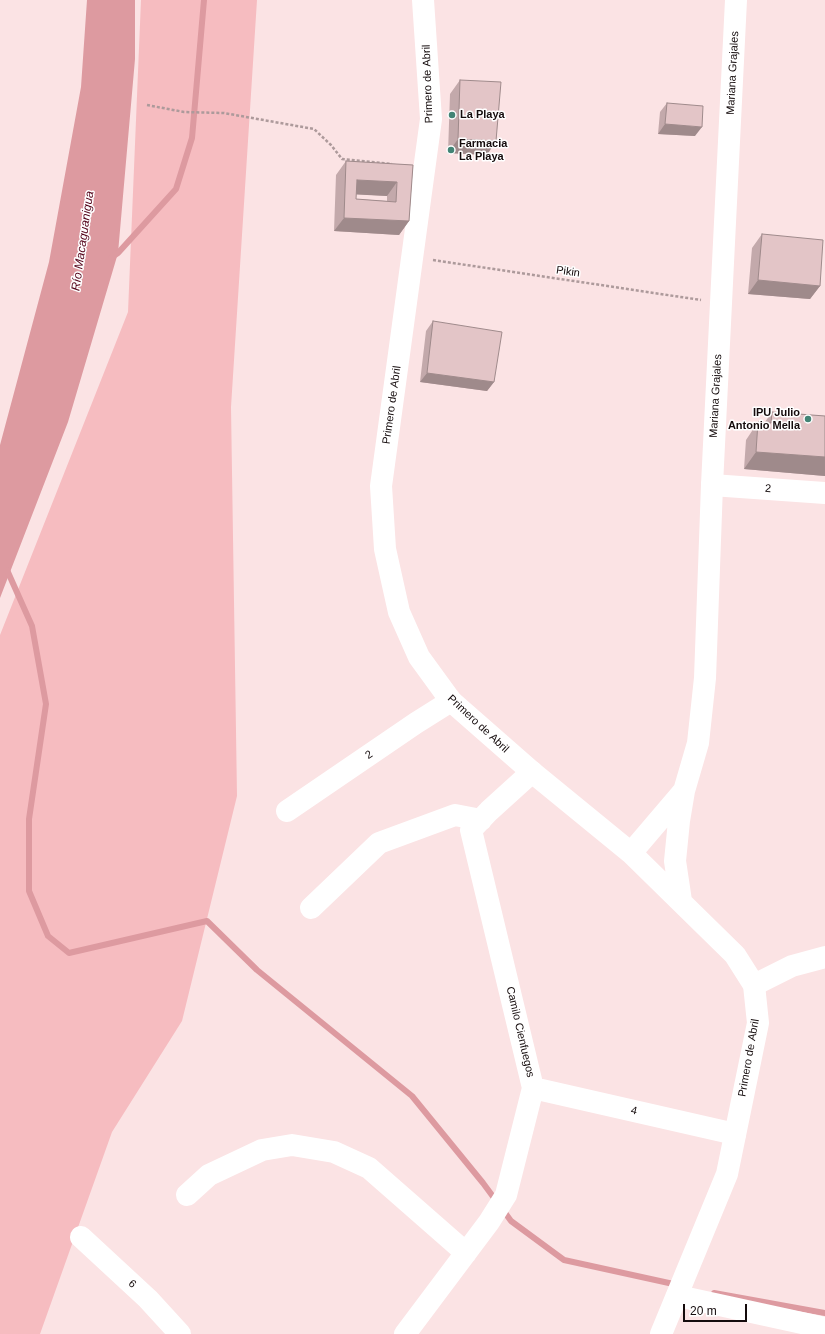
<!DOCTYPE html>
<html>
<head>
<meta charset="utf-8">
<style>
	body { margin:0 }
	#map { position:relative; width:825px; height:1334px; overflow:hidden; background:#fbe3e4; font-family:Arial,sans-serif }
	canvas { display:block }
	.scale { position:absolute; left:683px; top:1304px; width:64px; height:18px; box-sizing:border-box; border:2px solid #140b0c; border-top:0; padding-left:5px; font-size:12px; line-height:14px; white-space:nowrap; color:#140b0c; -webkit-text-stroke:3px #fff; paint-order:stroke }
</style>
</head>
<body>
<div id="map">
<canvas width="825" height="1334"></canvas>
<div class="scale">20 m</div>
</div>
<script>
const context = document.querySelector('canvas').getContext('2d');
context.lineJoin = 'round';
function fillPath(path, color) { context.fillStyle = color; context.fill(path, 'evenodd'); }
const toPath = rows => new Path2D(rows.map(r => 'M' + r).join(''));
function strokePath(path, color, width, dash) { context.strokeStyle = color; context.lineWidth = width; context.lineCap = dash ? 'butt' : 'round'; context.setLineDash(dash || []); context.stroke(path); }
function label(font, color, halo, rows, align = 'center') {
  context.font = font + ' Arial,sans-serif'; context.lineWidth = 3; context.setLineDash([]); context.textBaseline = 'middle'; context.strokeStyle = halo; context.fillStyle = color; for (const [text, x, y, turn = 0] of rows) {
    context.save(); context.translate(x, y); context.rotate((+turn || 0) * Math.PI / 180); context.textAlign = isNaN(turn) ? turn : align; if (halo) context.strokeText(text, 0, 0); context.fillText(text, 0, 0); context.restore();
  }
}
fillPath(toPath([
	[141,0,257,0,231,407,237,796,182,1021,112,1132,40,1334,0,1334,0,635,128,312]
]), '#f6bcc0');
fillPath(toPath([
	[87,0,135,0,135,59,118,253,68,422,0,598,0,445,49,262,81,87]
]), '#dd9aa0');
strokePath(toPath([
	[112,257,118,253,176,189,192,138,204,0],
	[7,570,32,626,46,704,29,819,29,891,48,936,69,953,207,921,257,970,412,1096,483,1183,497,1202],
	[503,1210,511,1221,564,1260,678,1285],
	[714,1293,825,1313]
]), '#dd9aa0', 6);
strokePath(toPath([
	[147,105,184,112,224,113,314,129,331,145,342,159,392,164],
	[433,260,701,300]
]), '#ad9a9b', 2.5, [3, 2]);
strokePath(toPath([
	[712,485,825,493],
	[287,811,416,723,451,701],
	[311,908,379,843,455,815,481,820],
	[754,985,792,966,825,957],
	[533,1088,735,1134],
	[187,1195,209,1175,262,1150,292,1145,334,1152,369,1168,466,1253],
	[81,1237,148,1299,180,1334],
	[678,1296,825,1328],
	[405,1334,489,1222,506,1195,533,1088,471,830,489,811,532,772]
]), '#fff', 22);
strokePath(toPath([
	[423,0,431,119,381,486,385,549,399,612,419,657,451,701,532,772,631,853,735,955,754,985,758,1023,727,1174,661,1334],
	[631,853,683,792],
	[681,901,675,861,679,821,684,791,698,743,705,678,712,485,736,0]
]), '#fff', 22);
fillPath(toPath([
	[460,80,487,155,448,153,450,94],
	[667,103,695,136,658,134,660,112],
	[346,161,413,165,409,221,399,235,334,231,336,175],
	[356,194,387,196,387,201,356,199],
	[762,234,820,286,810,299,748,294,752,248],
	[433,321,494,382,487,391,420,382,426,331],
	[772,412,825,416,825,476,744,469,746,440,758,422,765,422]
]), '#c3a9ab');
fillPath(toPath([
	[665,124,702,127,695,136,658,134],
	[458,139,496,141,487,155,448,153],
	[357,180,397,182,387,196,347,194],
	[344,218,409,221,399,235,334,231],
	[758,280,820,286,810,299,748,294],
	[427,373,494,382,487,391,420,382],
	[756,452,825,457,825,476,744,469]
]), '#9f8a8b');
const building = toPath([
	[460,80,501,82,496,141,458,139,460,80],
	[667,103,703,106,702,127,665,124,667,103],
	[346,161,413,165,409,221,344,218,346,161],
	[357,180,397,182,396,202,356,199,357,180],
	[762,234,823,240,820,286,758,280,762,234],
	[433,321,502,332,494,382,427,373,433,321],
	[772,412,825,416,825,457,756,452,758,422,771,423,772,412]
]);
fillPath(building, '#e3c5c7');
strokePath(building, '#9f8a8b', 1);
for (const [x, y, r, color] of [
	[452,115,4,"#428475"],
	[451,150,4,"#428475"],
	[808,419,4,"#428475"]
]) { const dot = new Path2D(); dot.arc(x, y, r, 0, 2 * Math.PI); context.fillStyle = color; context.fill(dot); strokePath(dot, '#fff', 1.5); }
label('11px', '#140b0c', '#fff', [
	["Mariana Grajales",733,73,-87],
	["Primero de Abril",428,84,-92],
	["Pikin",568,272,8],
	["Mariana Grajales",716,396,-87],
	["Primero de Abril",392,405,-82],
	["2",768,489,4],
	["Primero de Abril",478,724,43],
	["2",369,755,-34],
	["Camilo Cienfuegos",520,1032,77],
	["Primero de Abril",749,1058,-80],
	["4",634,1111,13],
	["6",132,1284,43]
]);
label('bold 11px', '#140b0c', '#fff', [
	["La Playa",460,115],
	["Farmacia",459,144],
	["La Playa",459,157],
	["IPU Julio",800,413,"right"],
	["Antonio Mella",800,426,"right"]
], 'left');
label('italic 12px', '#54041a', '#fff', [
	["Río Macaguanigua",83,241,-82]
]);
</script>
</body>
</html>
